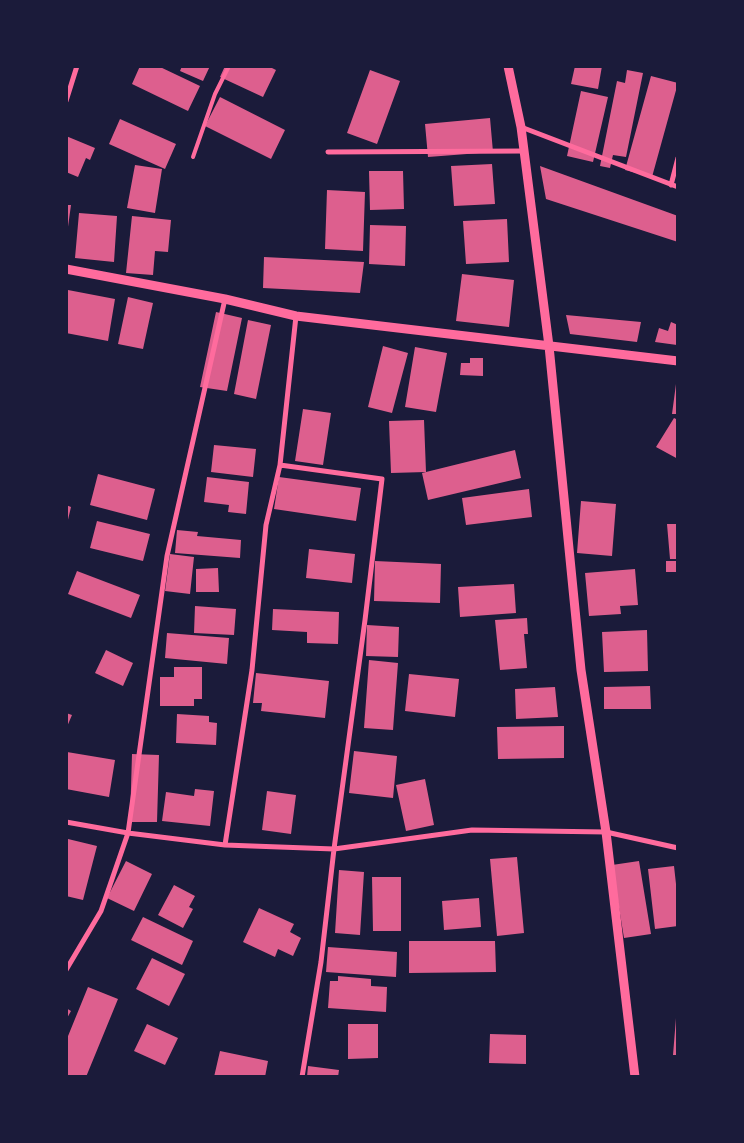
<!DOCTYPE html>
<html>
<head>
<meta charset="utf-8">
<style>
	body { margin:0 }
	#map { position:relative; width:744px; height:1143px; overflow:hidden; background:#1b1b3a; font-family:"Public Sans",sans-serif }
	canvas { display:block }
	.frame { position:absolute; inset:0; border:68px solid #1b1b3a; pointer-events:none }
</style>
</head>
<body>
<div id="map">
<canvas width="744" height="1143"></canvas>
<div class="frame"></div>
</div>
<script>
const context = document.querySelector('canvas').getContext('2d');
context.lineJoin = 'round';
function fillPath(path, color) { context.fillStyle = color; context.fill(path, 'evenodd'); }
const toPath = rows => new Path2D(rows.map(r => 'M' + r).join(''));
function strokePath(path, color, width, dash) { context.strokeStyle = color; context.lineWidth = width; context.lineCap = dash ? 'butt' : 'round'; context.setLineDash(dash || []); context.stroke(path); }
fillPath(toPath([
	[140,66,158,66,200,86,188,111,132,84],
	[182,66,210,66,203,81,180,71],
	[225,66,268,66,276,70,263,97,220,77],
	[575,66,602,66,598,89,571,84],
	[370,70,400,81,377,144,347,133],
	[627,70,643,73,626,157,613,155,610,168,600,166,617,81,625,83],
	[651,76,678,83,652,177,625,170],
	[581,91,608,97,593,162,567,156],
	[220,97,285,130,271,159,205,126],
	[490,118,493,152,428,157,425,124],
	[120,119,176,144,165,169,109,144],
	[66,136,95,148,90,160,86,158,78,177,66,172],
	[492,164,495,204,454,206,451,166],
	[135,165,162,169,155,213,127,208],
	[540,166,678,216,678,242,546,199],
	[369,171,403,171,404,209,370,210],
	[327,190,365,192,363,251,325,249],
	[66,205,71,205,67,234,66,234],
	[79,213,117,216,114,262,75,258],
	[132,216,171,220,168,252,155,251,153,275,126,273],
	[507,219,509,262,466,264,463,221],
	[370,225,406,226,405,266,369,264],
	[264,257,364,262,360,293,263,288],
	[462,274,514,280,509,327,456,321],
	[68,290,115,299,108,341,66,333,66,299],
	[128,297,153,303,143,349,118,344],
	[216,312,242,318,227,391,200,387],
	[566,315,641,322,637,342,570,334],
	[248,320,271,325,256,399,234,394],
	[671,322,678,325,677,345,655,342,659,328,668,331],
	[383,346,408,353,392,413,368,407],
	[415,347,447,353,436,412,405,407],
	[470,358,483,358,483,376,460,375,461,363,470,363],
	[676,384,678,384,678,414,672,414],
	[303,409,331,413,323,465,295,461],
	[674,418,678,420,678,459,656,447],
	[424,420,426,472,391,473,389,421],
	[214,445,256,449,253,477,211,472],
	[515,450,521,478,428,500,422,473],
	[98,474,155,489,147,520,90,505],
	[207,477,249,482,246,514,228,512,229,505,204,502],
	[279,477,361,488,356,521,274,509],
	[529,489,532,517,466,525,462,498],
	[581,501,616,504,612,556,577,553],
	[66,505,71,507,67,524,66,524],
	[97,521,150,534,143,561,90,548],
	[667,524,678,524,678,559,670,559],
	[177,530,198,532,197,536,241,540,240,558,175,553],
	[309,549,355,554,352,583,306,578],
	[170,554,194,557,190,594,165,591],
	[375,561,441,564,440,603,374,601],
	[666,561,678,561,678,572,666,572],
	[218,568,219,592,196,592,196,569],
	[635,569,638,605,620,606,621,614,589,616,585,573],
	[77,571,140,595,131,618,68,594],
	[514,584,516,613,460,617,458,587],
	[195,606,236,609,234,635,194,633],
	[273,609,339,612,338,644,307,643,307,632,272,630],
	[527,618,528,634,524,634,527,668,500,670,495,620],
	[367,625,399,627,398,657,366,656],
	[647,630,648,671,604,672,602,632],
	[167,633,229,638,227,664,165,658],
	[106,650,133,663,123,686,95,673],
	[369,660,398,663,393,730,364,728],
	[174,667,202,667,202,699,194,699,194,706,160,706,160,677,174,677],
	[256,673,329,681,325,718,261,711,262,703,253,703],
	[409,674,459,679,455,717,405,711],
	[650,686,651,709,604,709,604,687],
	[555,687,558,717,516,719,515,689],
	[66,713,72,715,66,729],
	[177,714,209,716,209,722,217,723,216,745,176,743],
	[564,726,564,758,498,759,497,727],
	[354,751,397,756,393,798,349,793],
	[67,752,115,760,109,797,66,789],
	[132,754,159,755,157,822,130,822],
	[425,779,434,825,406,831,396,785],
	[195,789,214,791,210,826,162,821,166,792,194,796],
	[267,791,296,795,291,834,262,830],
	[68,839,97,846,83,900,66,896,66,846],
	[517,857,524,933,497,936,490,859],
	[126,861,152,874,134,911,107,898],
	[639,861,651,934,624,938,612,865],
	[674,866,678,902,678,926,655,929,648,869],
	[339,870,364,872,360,935,335,933],
	[372,877,401,877,401,931,373,931],
	[174,885,195,896,189,907,193,909,183,928,158,915],
	[479,898,481,927,444,930,442,901],
	[259,908,294,924,290,932,301,938,293,956,278,949,275,957,243,942],
	[143,917,193,941,182,965,131,940],
	[409,941,495,941,496,972,409,973],
	[328,947,397,952,396,977,326,972],
	[152,958,185,974,169,1006,136,989],
	[338,976,371,979,371,986,387,987,386,1012,328,1008,330,981,338,981],
	[88,987,118,999,86,1077,66,1077,66,1041],
	[66,1008,71,1011,66,1020],
	[676,1018,678,1019,678,1055,673,1055],
	[147,1024,178,1038,165,1065,134,1051],
	[348,1024,378,1024,378,1058,348,1059],
	[490,1034,526,1035,526,1064,489,1063],
	[220,1051,268,1061,265,1077,214,1077],
	[308,1066,339,1070,338,1077,307,1077]
]), '#dd5f8e');
strokePath(toPath([
	[193,157,215,94,229,66]
]), '#ff6b9d', 4);
strokePath(toPath([
	[66,101,77,66],
	[521,127,678,187],
	[328,152,524,151],
	[671,185,678,158],
	[280,465,382,479,365,620,334,849,321,962,302,1077],
	[66,822,128,833,225,845,334,849,472,830,606,832,678,848],
	[225,845,252,670,266,525,280,465,296,316],
	[66,970,101,911,128,833,167,556,225,299]
]), '#ff6b9d', 5);
strokePath(toPath([
	[508,66,521,127,549,346,581,670,606,832,635,1077],
	[66,269,225,299,296,316,678,361]
]), '#ff6b9d', 9);
</script>
</body>
</html>
